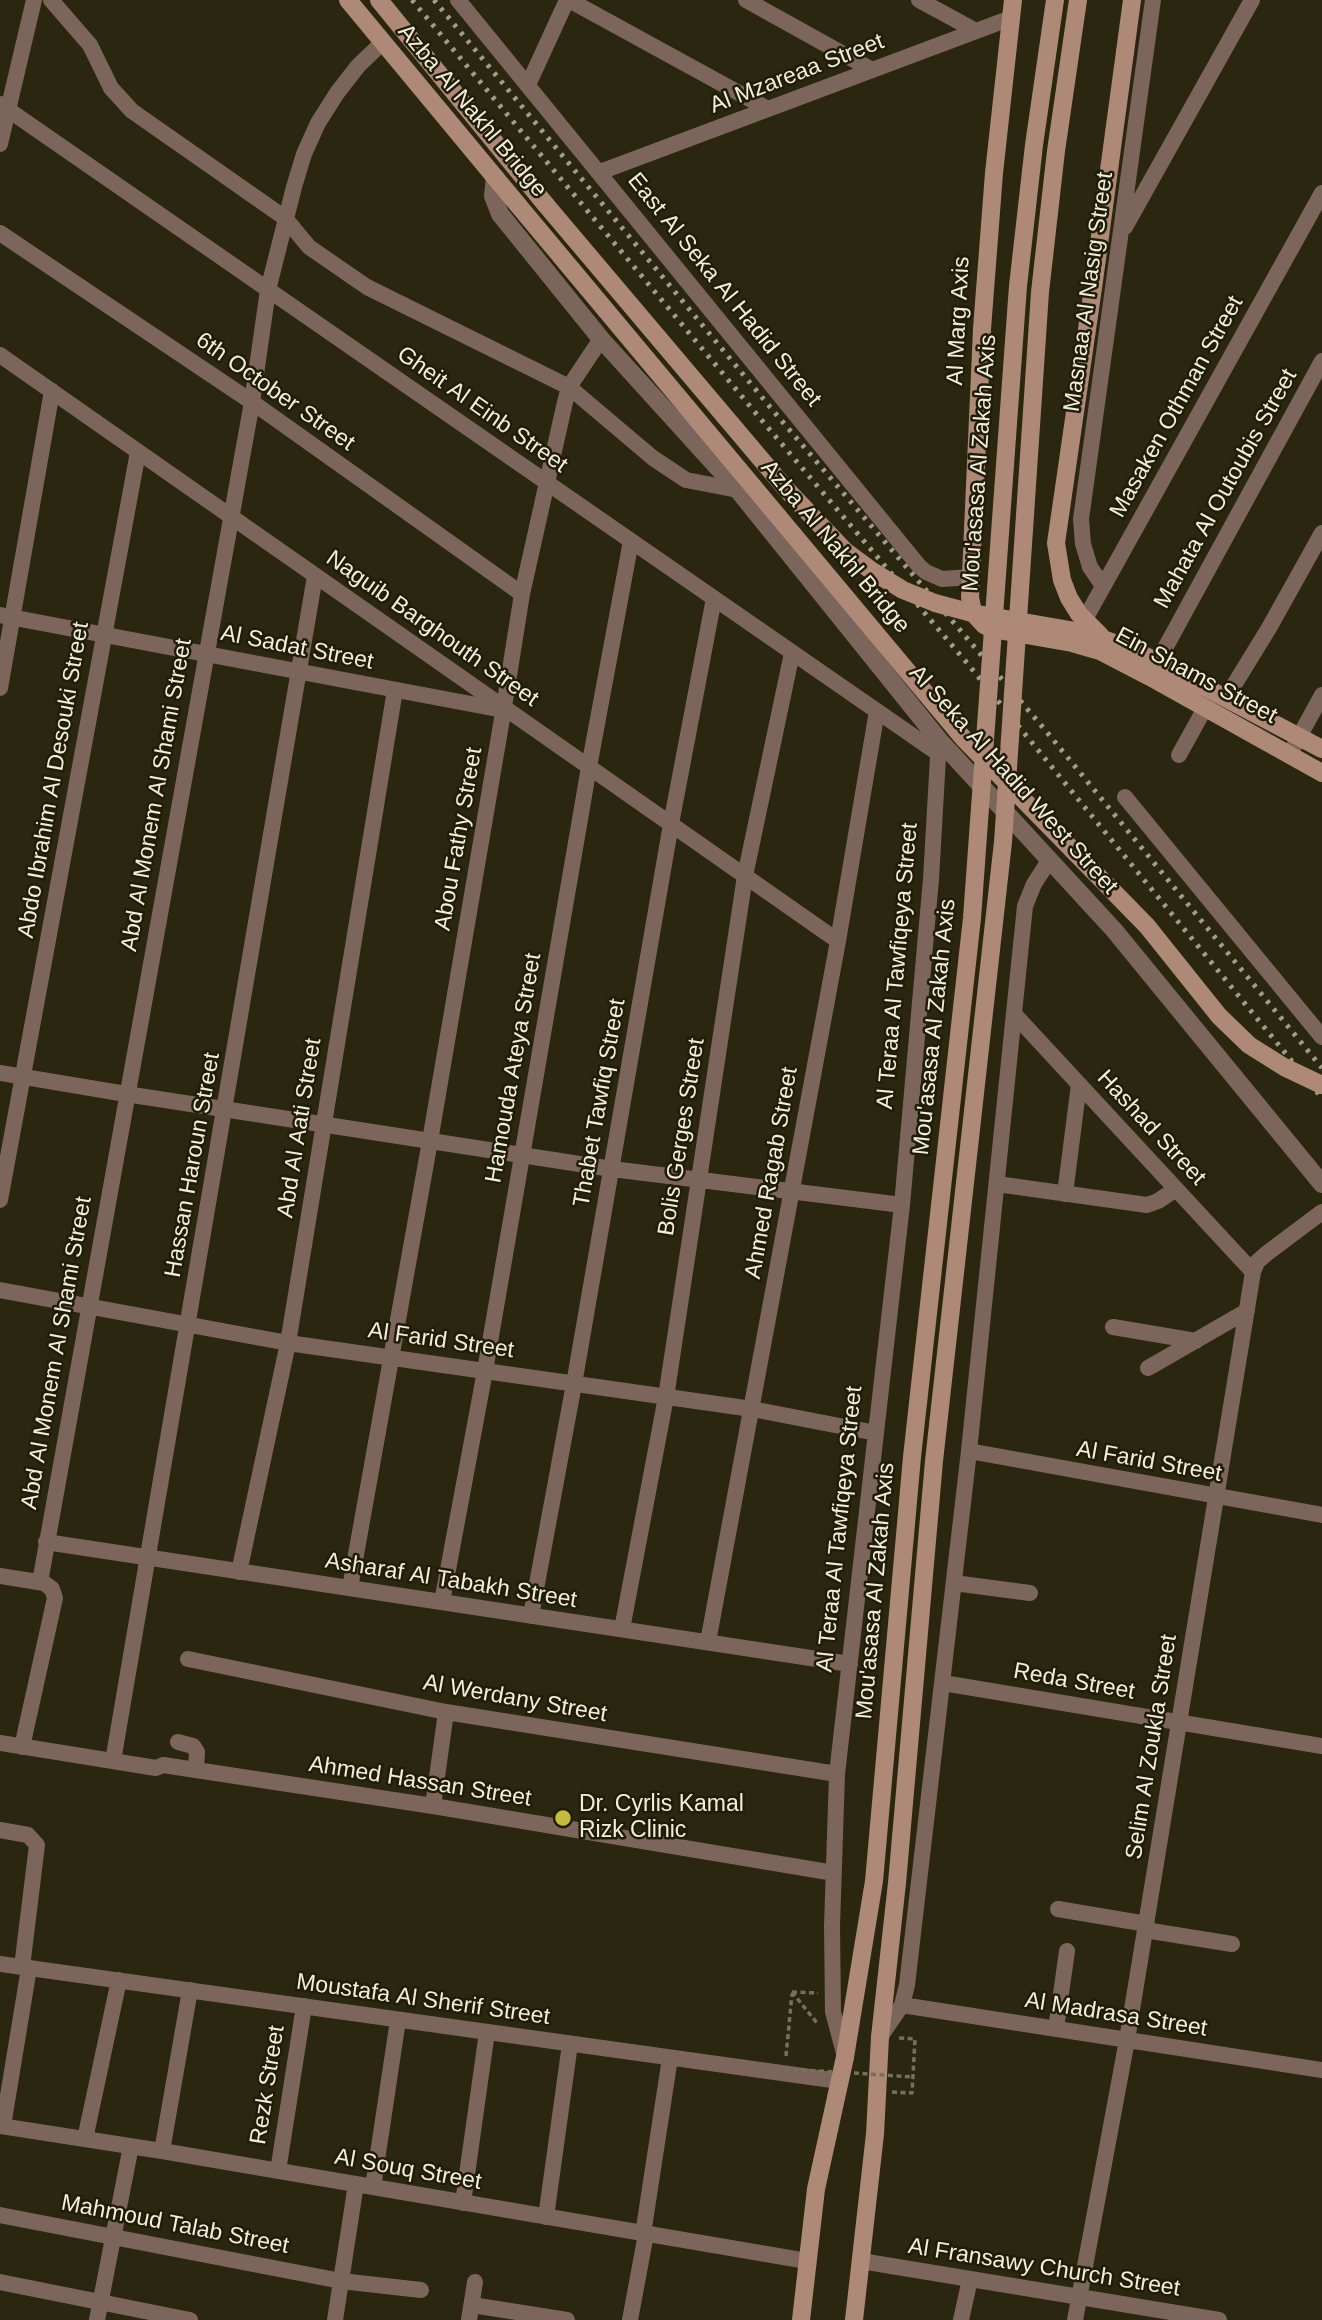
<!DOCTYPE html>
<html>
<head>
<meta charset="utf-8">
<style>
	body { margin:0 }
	canvas { display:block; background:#2a260f }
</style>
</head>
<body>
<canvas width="1322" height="2320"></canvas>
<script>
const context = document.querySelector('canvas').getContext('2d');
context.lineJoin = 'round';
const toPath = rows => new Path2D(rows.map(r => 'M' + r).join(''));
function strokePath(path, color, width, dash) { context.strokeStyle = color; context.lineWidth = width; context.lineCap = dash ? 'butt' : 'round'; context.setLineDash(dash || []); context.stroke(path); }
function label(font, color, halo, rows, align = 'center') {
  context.font = font + ' Helvetica,sans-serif'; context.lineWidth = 5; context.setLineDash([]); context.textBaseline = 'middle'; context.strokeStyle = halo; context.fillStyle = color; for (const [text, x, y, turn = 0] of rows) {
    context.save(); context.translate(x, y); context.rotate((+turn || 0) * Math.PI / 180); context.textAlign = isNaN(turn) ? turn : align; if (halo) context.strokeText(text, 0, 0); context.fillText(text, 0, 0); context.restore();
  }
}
strokePath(toPath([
	[792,1992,817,2023],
	[792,1992,818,1993],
	[786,2056,792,1994],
	[892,2092,912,2093,915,2039,899,2038]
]), '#74705c', 3.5, [5, 3.5]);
strokePath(toPath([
	[51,0,90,45,111,88,132,111,285,218,309,247,367,287,569,387,653,458,686,480,738,490],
	[458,0,919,566,926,572,942,579,971,577],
	[569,0,768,109],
	[746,0,872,70],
	[919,0,976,31],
	[528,85,567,0],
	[0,104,939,754],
	[0,144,34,0],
	[600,172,1011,18],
	[1125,227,1252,0],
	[0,233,252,402,522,594],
	[0,355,838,941],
	[1103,586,1090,567,1083,544,1081,519,1153,0],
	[0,615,503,710],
	[1080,628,1322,193],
	[1152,672,1322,361],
	[0,688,52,391],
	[1226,698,1269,628,1322,533],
	[1293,748,1322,695],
	[1179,755,1205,708],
	[1125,797,1322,1037],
	[1014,1014,1253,1272],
	[0,1073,126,1094,612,1169,902,1205],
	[997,1184,1147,1205,1158,1201,1176,1189],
	[1065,1194,1079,1084],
	[0,1200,138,452],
	[0,1290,288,1343,752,1409,876,1433],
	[1113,1327,1196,1341],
	[1148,1368,1247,1311],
	[969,1451,1322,1515],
	[46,1542,850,1664],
	[239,1572,288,1343,395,690],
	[0,1576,44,1583,52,1589,55,1598,22,1747],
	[40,1582,252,402,268,290,294,187,304,154,318,123,337,93,358,66,383,42],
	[954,1583,1030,1593],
	[350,1588,430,1141,504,707,522,594,565,402,569,387,601,339],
	[442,1602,485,1371,589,767,631,541],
	[531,1616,574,1384,671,824,714,598],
	[622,1629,666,1397,745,876,792,653],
	[708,1642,838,941,877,711],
	[188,1659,446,1712,837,1774],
	[943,1683,1322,1746],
	[178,1742,193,1746,197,1752,196,1770],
	[0,1743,156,1768,163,1765,433,1806,834,1873],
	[113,1761,315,576],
	[433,1806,446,1712],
	[0,1830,28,1835,37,1845,22,1967],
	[1058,1909,1147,1924],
	[1145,1930,1232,1944],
	[0,1964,839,2081],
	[902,2005,1322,2070],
	[1056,2029,1067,1951],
	[880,2037,902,2005,907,1985,969,1451,1025,906,1034,884,1050,859],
	[845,2057,833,2012,832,1926,837,1774,902,1205,931,879,939,740],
	[0,2126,162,2151,807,2261],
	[3,2126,29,1968],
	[85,2139,119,1980],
	[162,2151,190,1990],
	[278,2171,304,2006],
	[373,2187,398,2020],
	[463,2203,487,2032],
	[0,2215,341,2281,421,2290],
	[546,2217,570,2044],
	[643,2234,670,2058],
	[861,2261,1219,2320],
	[0,2282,190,2320],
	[472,2305,567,2320],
	[97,2320,131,2146],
	[335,2320,356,2184],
	[469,2320,475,2282],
	[630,2320,646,2234],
	[961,2320,970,2279],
	[1075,2320,1127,2040,1253,1272,1257,1262,1266,1254,1322,1212]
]), '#7c655a', 16);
strokePath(toPath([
	[495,177,493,196,500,214,601,339,738,490,939,740,1114,930,1322,1184]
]), '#7c655a', 18);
strokePath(toPath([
	[348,0,518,205],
	[379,0,546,205],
	[1013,0,994,173,982,329,970,597,973,613,984,625,992,629,1072,643,1100,651,1150,677,1322,773],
	[1125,52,1132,0],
	[801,2320,816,2189,845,2057],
	[854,2320,875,2134,880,2037]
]), '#ae8977', 18);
strokePath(toPath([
	[412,0,759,417,967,663,1322,1098],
	[434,0,770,407,1046,731,1322,1068]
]), '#a09d8b', 5, [3.5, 7]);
strokePath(toPath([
	[785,2069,836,2072],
	[854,2073,913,2077]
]), '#74705c', 3.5, [5, 3.5]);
strokePath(toPath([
	[518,205,964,739,1147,926,1219,1016,1249,1045,1284,1067,1322,1085],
	[546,205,787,490,845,551,872,571,903,590,935,603,972,613,1087,633,1138,652,1322,749],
	[1100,635,1079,614,1069,598,1062,580,1056,543,1093,288,1125,52],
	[880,2037,897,1883,934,1461,1003,842,1040,292,1056,151,1078,0],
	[845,2057,874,1881,912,1457,972,918,1018,286,1034,145,1055,0]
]), '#ae8977', 18);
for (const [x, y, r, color] of [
	[563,1818,9,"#c5bc3d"]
]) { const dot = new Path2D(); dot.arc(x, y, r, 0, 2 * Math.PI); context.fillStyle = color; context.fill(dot); strokePath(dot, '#211c06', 2.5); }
label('23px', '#f1eee0', '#211c06', [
	["Al Mzareaa Street",797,74,-21],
	["Azba Al Nakhl Bridge",472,111,50],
	["East Al Seka Al Hadid Street",724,290,51],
	["Masnaa Al Nasig Street",1089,292,-82],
	["Al Marg Axis",959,321,-87],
	["6th October Street",275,392,35],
	["Masaken Othman Street",1177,407,-61],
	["Gheit Al Einb Street",482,410,35],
	["Mou'asasa Al Zakah Axis",980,463,-86],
	["Mahata Al Outoubis Street",1226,489,-61],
	["Azba Al Nakhl Bridge",835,547,50],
	["Naguib Barghouth Street",432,629,35],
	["Al Sadat Street",297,648,11],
	["Ein Shams Street",1196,676,28],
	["Abdo Ibrahim Al Desouki Street",54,780,-80],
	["Al Seka Al Hadid West Street",1013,780,48],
	["Abd Al Monem Al Shami Street",157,795,-80],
	["Abou Fathy Street",459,839,-80],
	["Al Teraa Al Tawfiqeya Street",898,966,-85],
	["Mou'asasa Al Zakah Axis",935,1027,-84],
	["Hamouda Ateya Street",514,1068,-80],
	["Thabet Tawfiq Street",600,1103,-80],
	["Abd Al Aati Street",300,1128,-81],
	["Hashad Street",1151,1128,47],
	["Bolis Gerges Street",682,1137,-81],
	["Hassan Haroun Street",193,1165,-80],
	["Ahmed Ragab Street",772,1173,-80],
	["Al Farid Street",441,1341,8],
	["Abd Al Monem Al Shami Street",57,1353,-80],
	["Al Farid Street",1149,1462,10],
	["Al Teraa Al Tawfiqeya Street",840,1529,-84],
	["Asharaf Al Tabakh Street",451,1581,9],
	["Mou'asasa Al Zakah Axis",876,1591,-85],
	["Reda Street",1074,1682,10],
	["Al Werdany Street",515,1699,10],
	["Selim Al Zoukla Street",1152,1747,-81],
	["Ahmed Hassan Street",420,1782,9],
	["Moustafa Al Sherif Street",423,2000,8],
	["Al Madrasa Street",1116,2015,9],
	["Rezk Street",268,2085,-81],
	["Al Souq Street",408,2170,10],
	["Mahmoud Talab Street",175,2225,11],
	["Al Fransawy Church Street",1044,2268,9]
]);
label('23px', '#f1eee0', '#211c06', [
	["Dr. Cyrlis Kamal",579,1805],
	["Rizk Clinic",579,1831]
], 'left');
</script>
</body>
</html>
